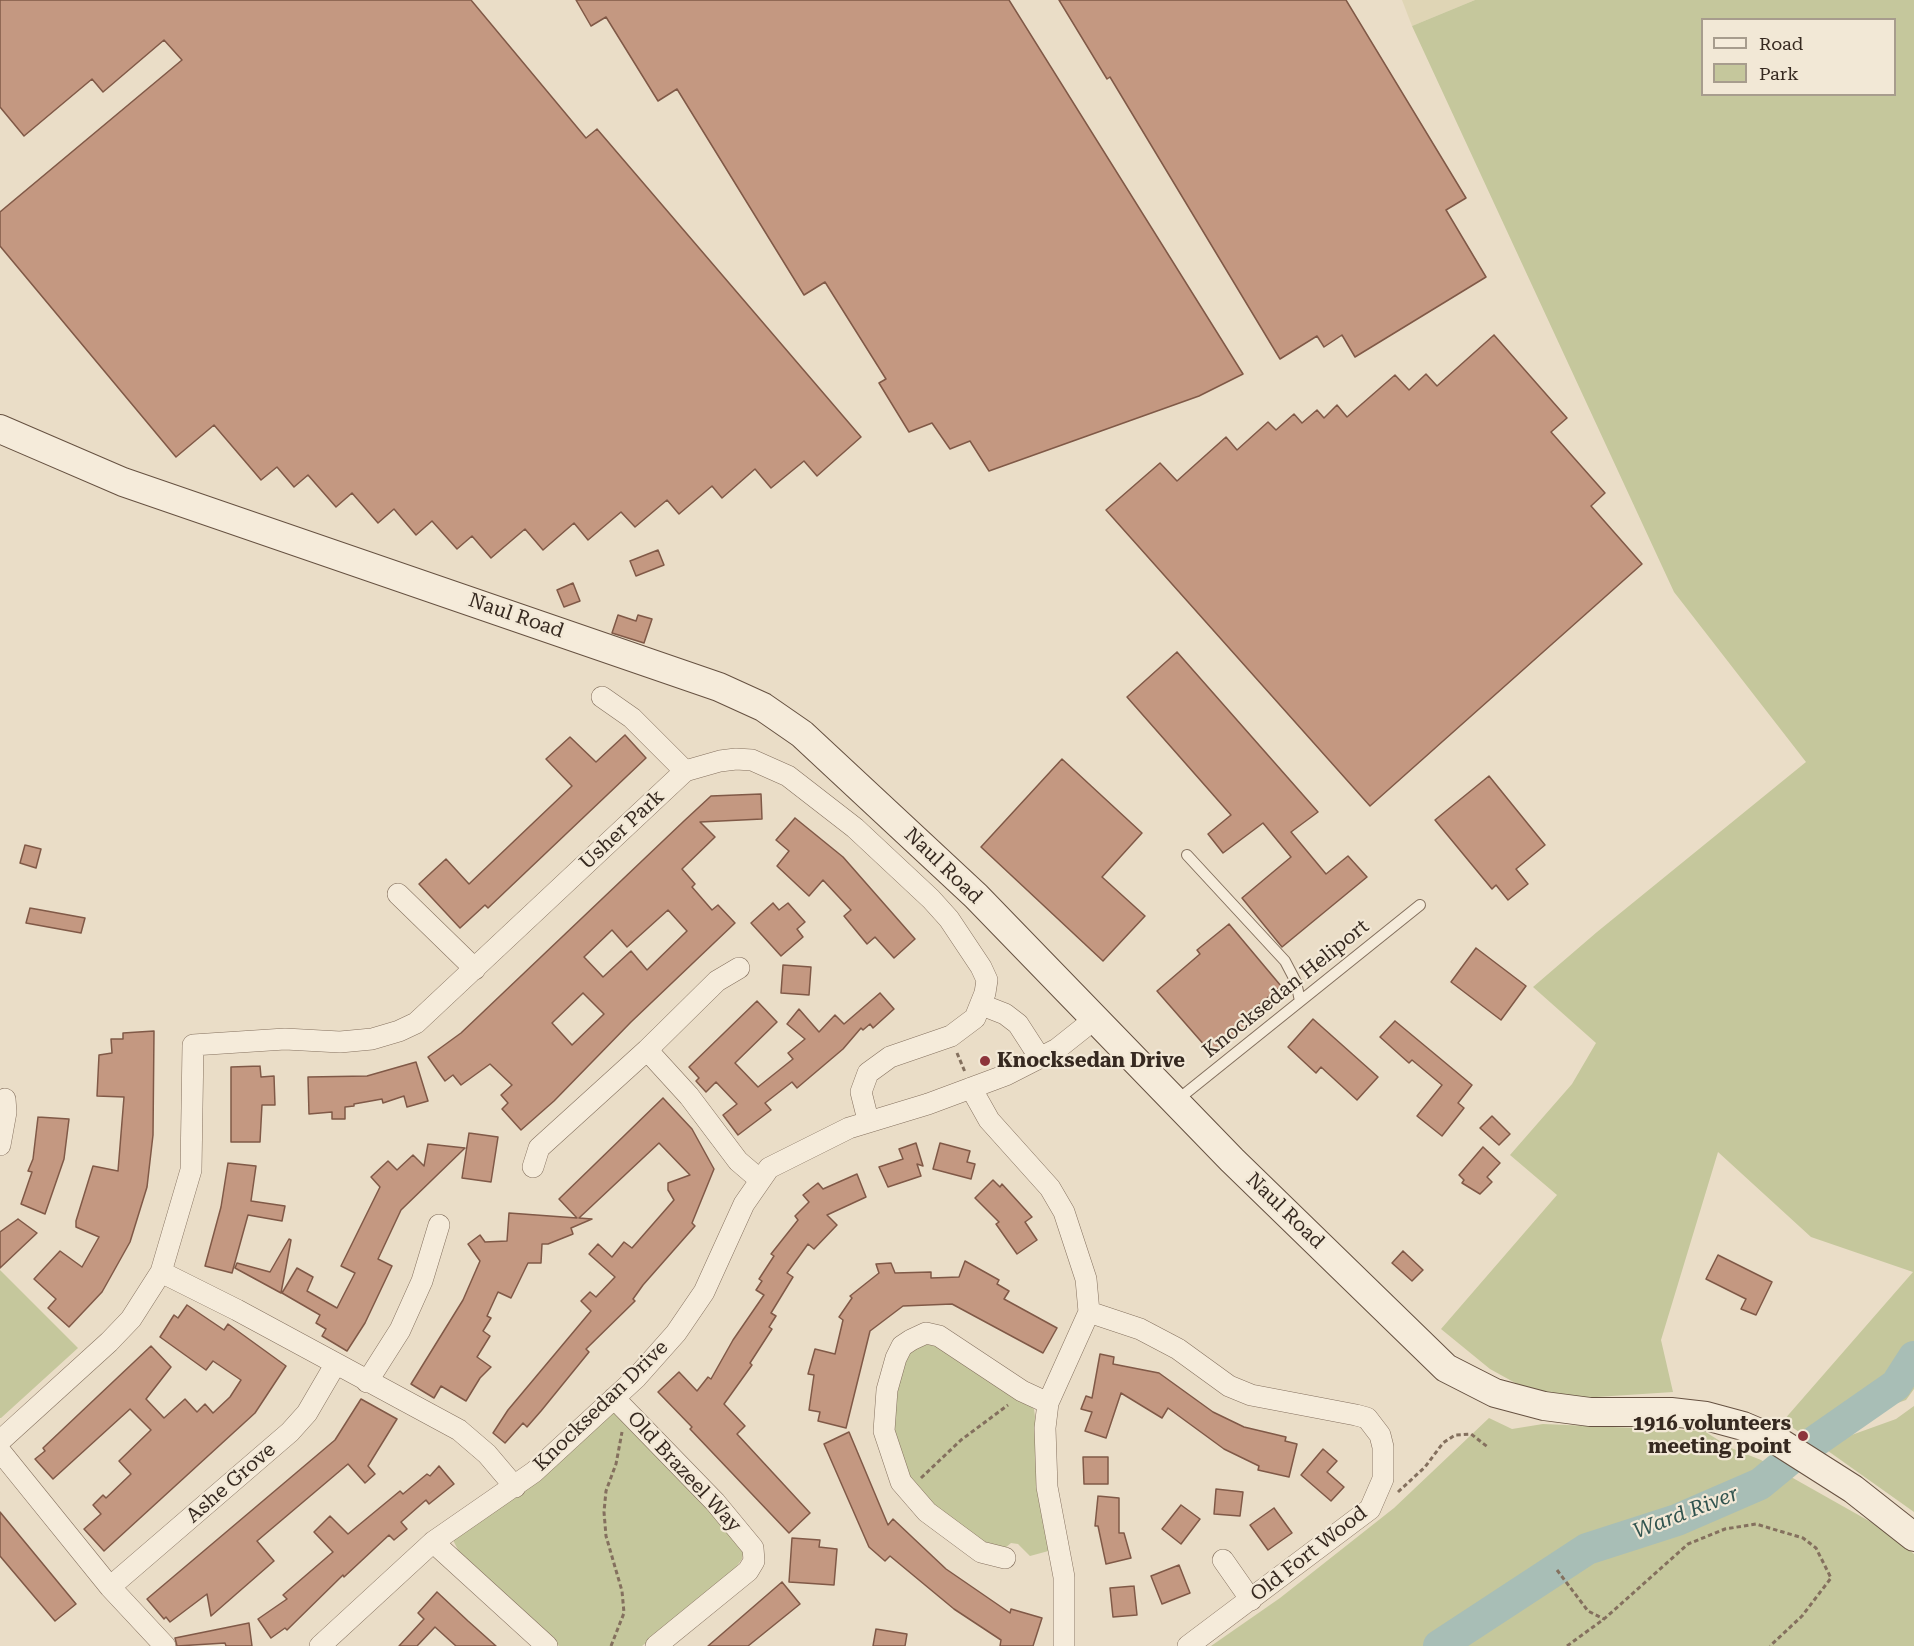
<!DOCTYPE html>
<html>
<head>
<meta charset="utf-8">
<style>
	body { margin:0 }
	#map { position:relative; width:1914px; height:1646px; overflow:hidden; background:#eaddc7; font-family:"Roboto Serif",serif }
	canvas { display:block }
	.legend { position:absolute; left:1701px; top:18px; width:195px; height:78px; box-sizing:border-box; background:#f2e8d6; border:2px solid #a79c8d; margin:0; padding:8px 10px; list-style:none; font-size:18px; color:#362920 }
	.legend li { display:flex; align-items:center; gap:12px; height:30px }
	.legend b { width:30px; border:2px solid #a79c8d }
</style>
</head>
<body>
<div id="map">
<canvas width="1914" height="1646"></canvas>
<ul class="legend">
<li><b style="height:8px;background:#f5ebda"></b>Road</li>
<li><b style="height:16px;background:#c5c79c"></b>Park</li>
</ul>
</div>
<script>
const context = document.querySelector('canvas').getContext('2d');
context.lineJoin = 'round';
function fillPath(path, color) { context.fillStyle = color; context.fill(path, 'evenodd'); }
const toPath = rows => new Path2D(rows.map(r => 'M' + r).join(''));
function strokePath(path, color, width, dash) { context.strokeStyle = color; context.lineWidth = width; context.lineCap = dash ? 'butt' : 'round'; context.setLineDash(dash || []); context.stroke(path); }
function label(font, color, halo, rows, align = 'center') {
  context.font = font + ' "Roboto Serif",serif'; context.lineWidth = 4.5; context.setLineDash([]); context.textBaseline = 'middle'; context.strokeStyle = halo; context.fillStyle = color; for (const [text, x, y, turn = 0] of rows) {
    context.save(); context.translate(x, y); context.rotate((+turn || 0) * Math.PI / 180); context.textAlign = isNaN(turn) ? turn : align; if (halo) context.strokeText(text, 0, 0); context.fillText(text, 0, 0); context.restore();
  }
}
fillPath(toPath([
	[1402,0,1475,0,1412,26]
]), '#dfd5b5');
fillPath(toPath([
	[1475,0,1914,0,1914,1389,1906,1400,1805,1436,1783,1421,1913,1272,1811,1237,1718,1152,1661,1340,1673,1392,1566,1399,1528,1390,1490,1369,1441,1329,1557,1195,1510,1155,1572,1084,1596,1043,1533,987,1597,932,1806,762,1674,592,1412,26],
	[1702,20,1894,20,1894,94,1702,94],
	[0,1270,78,1348,1,1418,0,1418],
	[926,1343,940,1346,1034,1409,1052,1550,1030,1556,1018,1544,1011,1543,998,1554,934,1511,905,1469,896,1449,893,1406,908,1353],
	[1914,1406,1914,1512,1821,1446,1896,1419],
	[613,1413,620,1414,744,1549,742,1559,734,1570,642,1646,559,1646,462,1558,453,1540],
	[1489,1418,1512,1429,1543,1424,1704,1431,1731,1448,1761,1460,1885,1530,1914,1554,1914,1646,1211,1646,1280,1598,1394,1508]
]), '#c5c79c');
strokePath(toPath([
	[1439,1646,1587,1549,1677,1520,1760,1484,1794,1456,1896,1385,1914,1357]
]), '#a8beb6', 32);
const building = toPath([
	[0,0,471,0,586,138,597,129,861,437,817,476,804,461,771,488,755,469,722,498,712,486,679,514,667,500,635,527,621,512,588,540,574,523,543,550,525,529,491,558,472,536,457,549,432,521,416,535,394,509,378,523,352,493,336,507,308,475,294,487,277,467,261,480,214,425,176,457,0,246,0,212,182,60,164,40,103,92,92,79,24,136,0,107,0,0],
	[576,0,1009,0,1243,374,1199,396,989,471,970,441,950,449,932,423,909,432,879,383,886,379,825,282,804,295,677,89,658,101,606,17,591,26,576,0],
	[1059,0,1346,0,1466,198,1446,210,1486,277,1355,357,1342,335,1324,347,1317,336,1280,359,1110,77,1107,79,1059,0],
	[1494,335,1567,418,1551,432,1605,493,1591,506,1642,564,1370,806,1106,510,1160,463,1177,481,1226,437,1237,450,1268,422,1276,430,1294,414,1302,423,1317,410,1324,418,1337,405,1347,417,1395,375,1409,390,1426,374,1437,386,1494,335],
	[658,550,664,565,636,576,630,561,658,550],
	[573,583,580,601,564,607,557,590,573,583],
	[618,615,636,621,638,615,652,619,644,643,612,633,618,615],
	[1177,652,1318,812,1291,832,1326,874,1348,856,1367,877,1282,947,1242,898,1291,857,1263,823,1223,853,1208,834,1231,815,1127,697,1177,652],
	[625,735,646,758,488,908,485,905,460,928,419,884,446,859,469,884,572,786,546,759,570,737,596,762,625,735],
	[1062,759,1142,833,1102,877,1145,916,1103,961,981,847,1062,759],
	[1489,776,1545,845,1516,869,1528,884,1508,900,1496,885,1492,889,1435,820,1489,776],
	[761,794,762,819,700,822,715,837,682,869,695,884,692,887,712,910,718,905,735,923,631,1022,554,1101,521,1130,502,1109,508,1103,501,1095,512,1085,490,1064,461,1085,453,1075,445,1081,428,1057,461,1033,684,821,711,796,761,794],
	[668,910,687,931,647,970,631,951,603,977,584,957,612,930,627,947,668,910],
	[583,993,604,1014,572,1045,552,1023,583,993],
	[795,818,843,857,915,939,894,958,875,937,867,944,844,916,851,910,823,880,809,896,777,866,789,851,776,840,795,818],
	[25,845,41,849,36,868,20,863,25,845],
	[773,903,779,910,788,903,805,922,797,929,803,937,781,956,751,923,773,903],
	[30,908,85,918,81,933,26,923,30,908],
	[1229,924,1281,986,1247,1015,1252,1021,1213,1055,1157,991,1200,954,1197,950,1229,924],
	[1476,948,1526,986,1501,1020,1451,982,1476,948],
	[783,965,811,967,809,995,781,993,783,965],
	[880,993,894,1009,873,1028,870,1024,863,1030,861,1028,843,1049,797,1088,792,1082,765,1103,771,1110,738,1135,723,1115,737,1104,716,1082,706,1092,696,1081,699,1078,689,1067,757,1001,777,1022,735,1063,758,1087,793,1059,788,1053,805,1039,787,1024,799,1009,819,1032,835,1015,844,1024,880,993],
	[1313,1019,1378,1077,1357,1100,1321,1067,1316,1073,1288,1047,1313,1019],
	[1395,1021,1472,1085,1458,1103,1464,1108,1442,1136,1417,1116,1442,1085,1412,1060,1409,1063,1380,1037,1395,1021],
	[154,1031,153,1135,147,1187,130,1242,111,1276,102,1292,69,1327,48,1308,56,1299,34,1279,60,1251,82,1267,99,1237,76,1227,76,1221,93,1166,118,1171,124,1097,97,1096,99,1055,112,1053,111,1039,123,1039,123,1033,154,1031],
	[416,1062,428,1101,407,1107,404,1096,383,1103,382,1099,354,1104,354,1106,345,1107,345,1119,332,1119,332,1112,309,1114,308,1077,367,1076,416,1062],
	[260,1066,261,1077,274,1076,275,1105,262,1105,260,1142,231,1142,231,1067,260,1066],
	[663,1098,692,1129,714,1169,692,1223,695,1226,643,1285,633,1299,635,1301,586,1349,589,1352,541,1411,527,1427,523,1423,505,1443,493,1433,508,1410,591,1311,581,1301,590,1292,596,1297,615,1277,589,1254,598,1244,612,1257,624,1242,632,1248,674,1200,668,1190,668,1183,690,1175,659,1143,579,1218,592,1219,571,1228,573,1234,548,1244,542,1244,541,1263,528,1263,511,1298,498,1292,487,1316,491,1318,483,1331,490,1336,477,1357,491,1367,480,1378,466,1401,441,1386,434,1398,411,1384,463,1300,480,1261,468,1244,480,1235,485,1242,507,1241,509,1213,577,1218,559,1199,663,1098],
	[1492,1116,1510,1134,1499,1145,1480,1128,1492,1116],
	[38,1117,69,1119,64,1159,45,1214,21,1204,32,1172,28,1171,33,1159,38,1117],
	[469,1133,498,1137,491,1182,462,1178,469,1133],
	[916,1143,923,1166,917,1164,921,1176,888,1187,879,1167,903,1159,899,1149,916,1143],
	[940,1143,970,1151,967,1162,975,1164,971,1179,933,1169,940,1143],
	[428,1144,465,1148,401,1210,378,1259,392,1266,365,1323,347,1351,322,1336,326,1329,316,1323,320,1315,282,1293,297,1268,313,1277,307,1291,337,1308,355,1273,341,1266,380,1187,371,1177,388,1161,397,1170,413,1155,424,1166,428,1144],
	[1483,1147,1500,1163,1487,1177,1492,1182,1480,1194,1462,1183,1464,1180,1459,1175,1483,1147],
	[228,1163,256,1166,251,1201,285,1206,282,1221,248,1215,232,1273,205,1266,221,1207,228,1163],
	[857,1174,866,1197,827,1215,837,1225,814,1249,808,1244,787,1273,793,1277,771,1313,776,1316,769,1327,772,1329,750,1363,752,1365,724,1404,745,1426,737,1434,810,1513,789,1533,690,1429,692,1427,658,1392,679,1372,697,1391,708,1377,711,1379,733,1340,764,1295,756,1290,762,1281,759,1279,774,1256,771,1254,798,1220,795,1216,809,1202,803,1195,818,1183,823,1189,857,1174],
	[993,1180,1000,1187,1002,1184,1032,1217,1025,1222,1037,1240,1017,1254,996,1224,999,1222,975,1198,993,1180],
	[18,1219,37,1233,0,1268,0,1232,18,1219],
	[289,1239,291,1240,281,1293,235,1268,237,1263,270,1272,289,1239],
	[1403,1251,1423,1270,1412,1281,1392,1263,1403,1251],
	[1718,1255,1772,1282,1756,1315,1741,1309,1746,1299,1706,1279,1718,1255],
	[965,1261,999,1280,997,1284,1009,1291,1004,1299,1057,1328,1043,1353,952,1304,903,1306,870,1331,846,1428,818,1421,820,1412,809,1410,814,1375,808,1374,815,1349,835,1354,843,1320,839,1317,852,1298,850,1296,879,1273,876,1264,891,1263,895,1273,931,1272,931,1278,959,1277,965,1261],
	[187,1305,224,1330,228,1324,286,1366,255,1413,104,1551,84,1529,101,1514,93,1505,103,1495,106,1498,131,1474,119,1461,151,1430,130,1409,53,1479,35,1459,45,1451,43,1448,151,1346,171,1367,146,1399,164,1418,185,1399,197,1412,205,1404,213,1413,230,1397,241,1380,213,1361,206,1370,160,1337,174,1315,178,1318,187,1305],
	[1100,1354,1114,1357,1113,1364,1159,1373,1213,1412,1244,1427,1286,1437,1285,1441,1297,1444,1289,1477,1258,1470,1259,1466,1224,1449,1168,1408,1162,1418,1121,1393,1106,1438,1085,1431,1092,1412,1081,1409,1086,1396,1092,1398,1100,1354],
	[361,1399,397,1419,368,1466,375,1474,365,1483,348,1464,257,1541,274,1561,211,1616,207,1594,170,1622,166,1617,164,1619,147,1599,335,1440,361,1399],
	[849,1432,888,1525,893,1519,946,1569,1010,1613,1011,1609,1042,1618,1033,1646,1000,1646,1001,1640,954,1609,890,1556,885,1561,869,1547,824,1444,849,1432],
	[1323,1449,1337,1461,1327,1472,1344,1487,1331,1501,1301,1475,1323,1449],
	[1083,1457,1108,1457,1108,1484,1084,1484,1083,1457],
	[439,1466,454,1484,429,1504,426,1500,401,1522,407,1529,394,1540,389,1535,344,1577,343,1575,287,1630,285,1628,271,1638,258,1619,287,1599,283,1595,333,1552,314,1532,330,1516,348,1534,400,1491,403,1494,427,1474,430,1476,439,1466],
	[1216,1489,1243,1492,1240,1516,1214,1514,1216,1489],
	[1098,1496,1119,1498,1119,1533,1124,1533,1131,1558,1106,1564,1098,1526,1095,1526,1098,1496],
	[1181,1505,1200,1519,1181,1544,1162,1529,1181,1505],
	[1274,1508,1292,1533,1268,1550,1250,1525,1274,1508],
	[0,1512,76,1604,55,1621,0,1556,0,1512],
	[792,1538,820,1540,819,1547,837,1549,834,1585,789,1582,792,1538],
	[1179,1565,1190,1593,1162,1604,1151,1576,1179,1565],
	[782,1582,800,1604,748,1646,708,1646,782,1582],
	[1134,1586,1137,1615,1113,1617,1110,1588,1134,1586],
	[437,1592,468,1621,496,1646,456,1646,435,1627,417,1646,399,1646,424,1619,418,1613,437,1592],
	[249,1623,252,1646,226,1646,225,1643,177,1646,175,1638,249,1623],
	[876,1629,907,1634,905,1646,873,1646,876,1629]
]);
fillPath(building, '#c49881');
strokePath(building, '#805947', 1.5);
const lane = toPath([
	[1187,855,1285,961,1296,982,1300,1001],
	[1176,1101,1420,905]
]);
const street = toPath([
	[602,697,632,718,685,771],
	[398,894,475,969],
	[982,1005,1005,1014,1018,1024,1040,1058],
	[647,1050,689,1096,738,1161,759,1179],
	[971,1088,989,1120,1050,1188,1064,1212,1086,1279,1089,1312,1048,1403,1045,1428,1047,1487,1064,1577,1064,1646],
	[0,1145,6,1112,5,1099],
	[533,1167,539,1148,647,1050,717,981,739,968],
	[161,1272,237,1310,459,1430,487,1454,515,1487],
	[1089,1312,1140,1329,1178,1349,1229,1386,1251,1395,1356,1415,1367,1418,1380,1435,1383,1447,1383,1479,1370,1509,1188,1646],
	[367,1382,400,1330,422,1281,439,1225],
	[614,1398,715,1502,753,1548,754,1561,748,1571,656,1646],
	[0,1441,109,1342,131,1319,161,1272,191,1170,193,1045,285,1039,340,1042,372,1039,399,1031,416,1023,685,771,720,761,736,759,752,760,788,776,855,828,931,899,949,919,981,967,987,980,985,993,975,1018,951,1036,890,1057,868,1073,861,1092,868,1120],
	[0,1451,110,1587,165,1646],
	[433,1542,547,1646],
	[1005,1558,981,1552,927,1512,901,1482,884,1431,887,1390,896,1358,902,1346,911,1340,926,1333,939,1336,1022,1391,1048,1403],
	[1223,1560,1251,1600],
	[110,1587,290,1432,307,1413,335,1365],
	[320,1646,433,1542,534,1472,636,1378,676,1333,704,1292,744,1204,769,1168,849,1128,928,1104,1006,1075,1057,1049,1096,1018]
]);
const secondary = toPath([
	[0,429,123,482,719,687,763,707,802,734,976,896,1232,1160,1446,1368,1495,1393,1544,1406,1590,1412,1671,1412,1706,1416,1743,1426,1776,1440,1853,1489,1914,1537]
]);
strokePath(lane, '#84705e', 12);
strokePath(street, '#84705e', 22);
strokePath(secondary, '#665141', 30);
strokePath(toPath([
	[957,1053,965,1072],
	[921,1478,961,1440,1008,1405],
	[1398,1492,1425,1467,1443,1443,1455,1435,1471,1434,1489,1448],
	[1557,1570,1588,1611,1604,1619],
	[611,1646,624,1613,622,1591,606,1536,604,1512,606,1491,616,1464,622,1432],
	[1567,1646,1604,1619,1688,1544,1725,1529,1756,1524,1803,1538,1816,1548,1831,1578,1802,1616,1770,1646]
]), '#84705e', 3, [4.5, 3]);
strokePath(lane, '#f5ebda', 10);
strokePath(street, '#f5ebda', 21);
strokePath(secondary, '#f5ebda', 28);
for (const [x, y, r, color] of [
	[985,1061,6,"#8d343b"],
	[1803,1436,6,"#8d343b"]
]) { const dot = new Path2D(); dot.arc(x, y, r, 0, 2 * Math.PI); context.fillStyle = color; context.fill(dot); strokePath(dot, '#f2e8d6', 2); }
label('20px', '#362920', '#f2e8d6', [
	["Naul Road",516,616,19],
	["Usher Park",622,830,-43],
	["Naul Road",943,866,44],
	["Knocksedan Heliport",1286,989,-39],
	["Naul Road",1285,1211,44],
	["Knocksedan Drive",601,1406,-44],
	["Old Brazeel Way",684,1472,47],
	["Ashe Grove",231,1483,-41],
	["Old Fort Wood",1309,1554,-38]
]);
label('bold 20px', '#362920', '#f2e8d6', [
	["Knocksedan Drive",997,1061],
	["1916 volunteers",1791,1424,"right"],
	["meeting point",1791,1447,"right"]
], 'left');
label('italic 21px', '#31544f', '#f2e8d6', [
	["Ward River",1686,1513,-21]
]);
</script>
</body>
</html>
